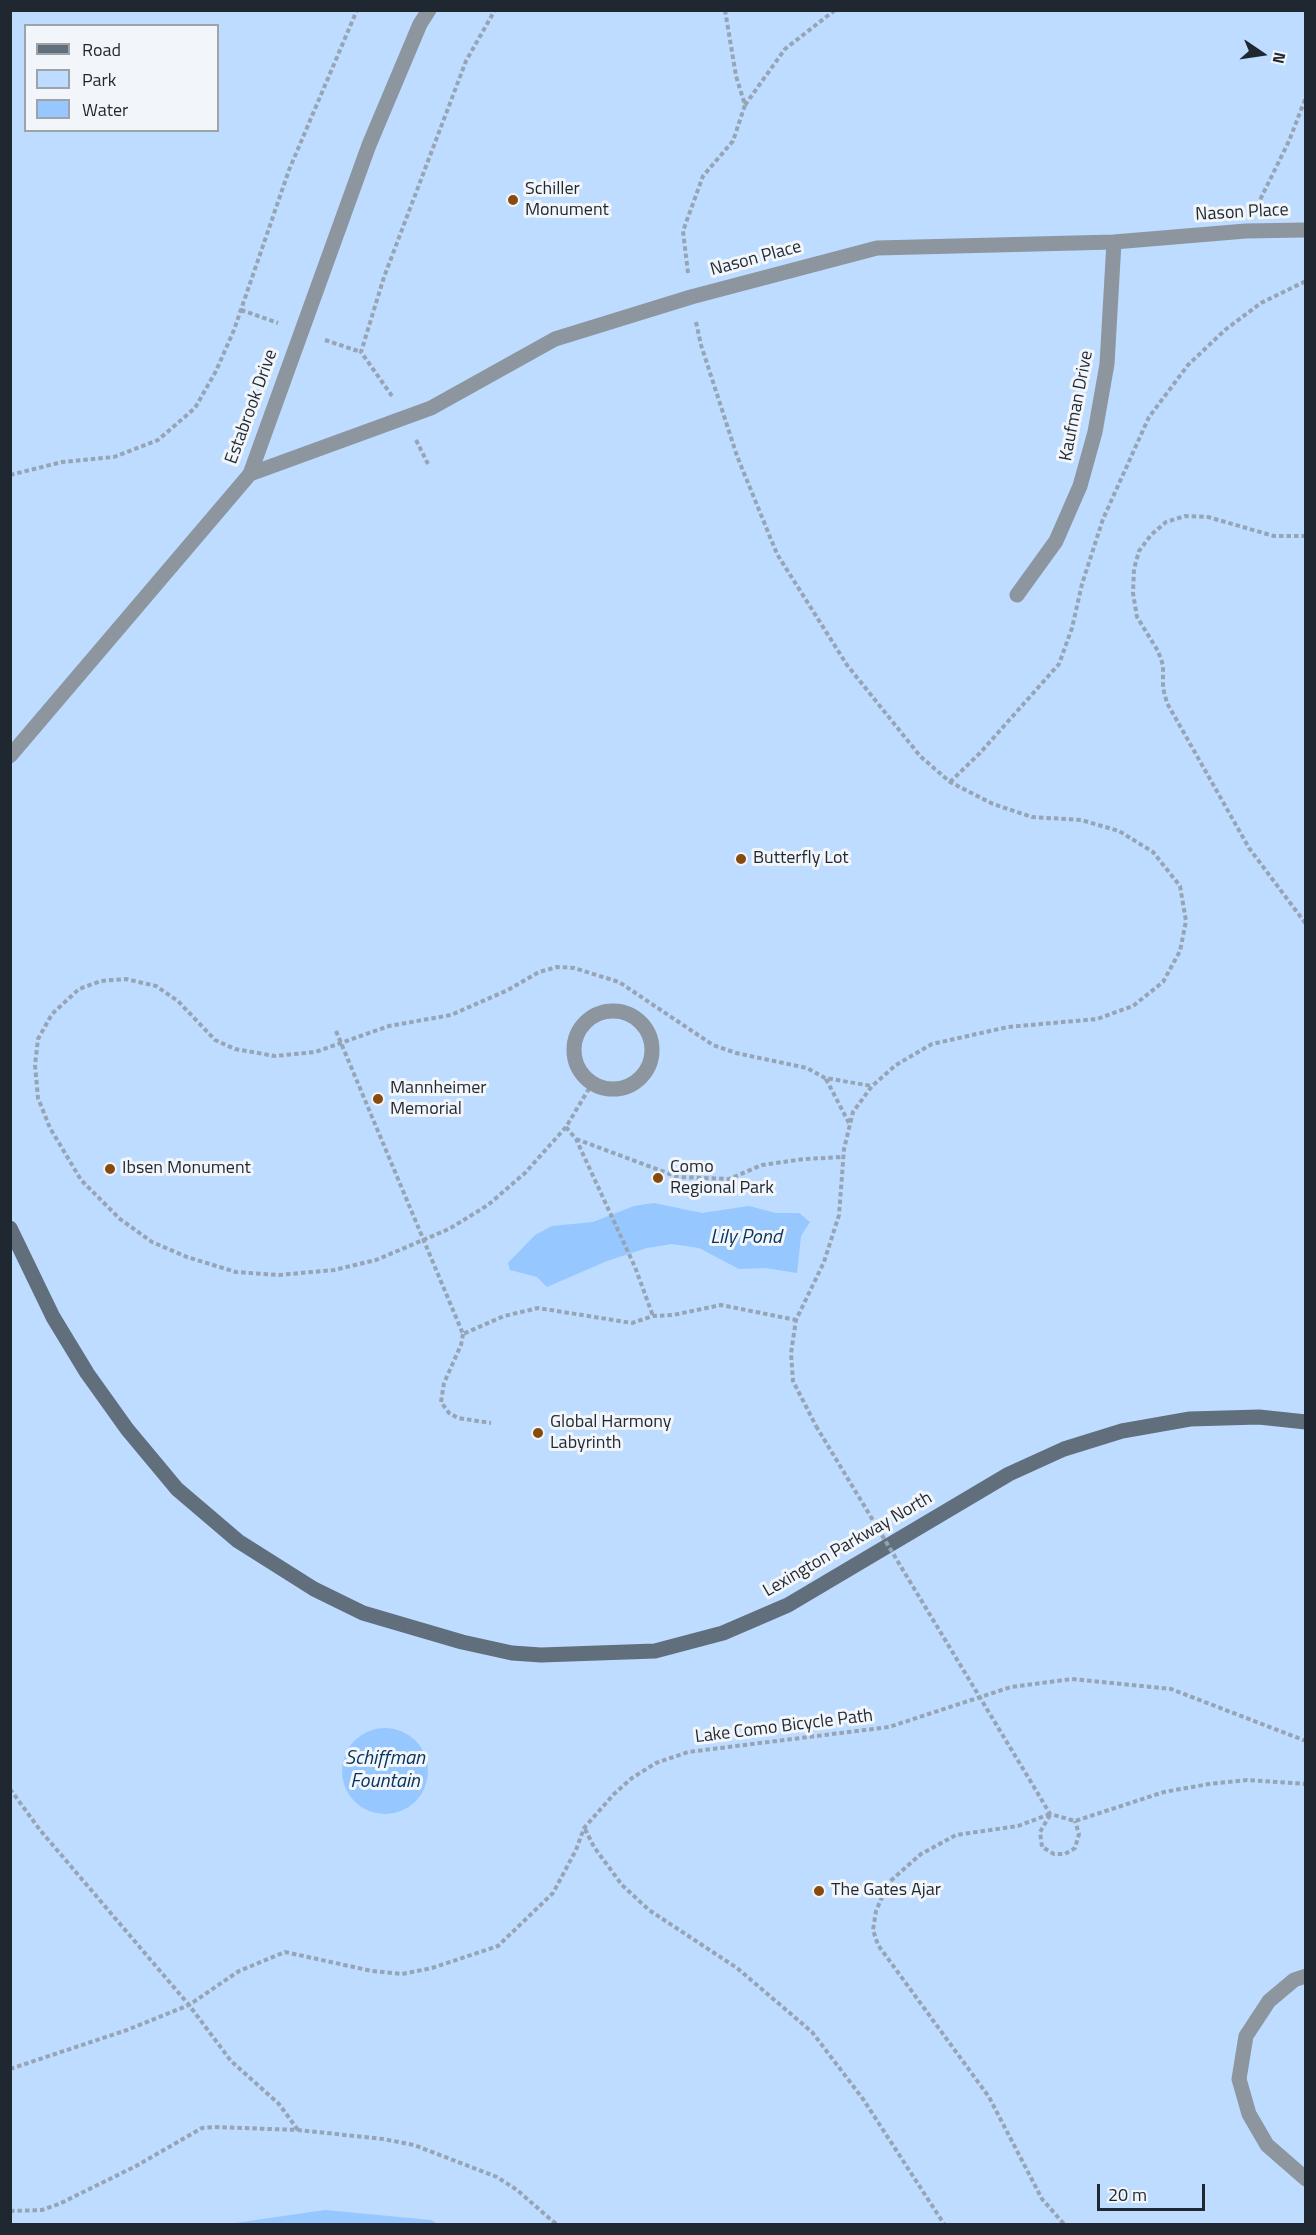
<!DOCTYPE html>
<html>
<head>
<meta charset="utf-8">
<style>
	body { margin:0 }
	#map { position:relative; width:1316px; height:2235px; overflow:hidden; background:#daebfe; font-family:"Titillium Web",sans-serif }
	canvas { display:block }
	.frame { position:absolute; inset:0; border:12px solid #1f2730; pointer-events:none }
	.legend { position:absolute; left:24px; top:24px; width:195px; height:108px; box-sizing:border-box; background:#f2f6fb; border:2px solid #9ea3aa; margin:0; padding:8px 10px; list-style:none; font-size:18px; color:#1f2730 }
	.legend li { display:flex; align-items:center; gap:12px; height:30px }
	.legend b { width:30px; border:2px solid #9ea3aa }
	.north { position:absolute; left:1232px; top:24px; width:60px; height:60px; -webkit-text-stroke:4px #f2f6fb; paint-order:stroke; rotate:103deg; font-size:16px; font-weight:700; line-height:24px; text-align:center; color:#1f2730 }
	.north::after { content:''; display:block; margin:auto; width:21px; height:27px; background:#1f2730; clip-path:polygon(50% 0,100% 100%,50% 72%,0 100%) }
	.scale { position:absolute; left:1097px; top:2184px; width:108px; height:27px; box-sizing:border-box; border:3px solid #1f2730; border-top:0; padding-left:8px; font-size:18px; line-height:21px; white-space:nowrap; color:#1f2730; -webkit-text-stroke:4px #f2f6fb; paint-order:stroke }
</style>
</head>
<body>
<div id="map">
<canvas width="1316" height="2235"></canvas>
<div class="frame"></div>
<ul class="legend">
<li><b style="height:8px;background:#616e7c"></b>Road</li>
<li><b style="height:16px;background:#bedcff"></b>Park</li>
<li><b style="height:16px;background:#96c7ff"></b>Water</li>
</ul>
<div class="north">N</div>
<div class="scale">20 m</div>
</div>
<script>
const context = document.querySelector('canvas').getContext('2d');
context.lineJoin = 'round';
function fillPath(path, color) { context.fillStyle = color; context.fill(path, 'evenodd'); }
const toPath = rows => new Path2D(rows.map(r => 'M' + r).join(''));
function strokePath(path, color, width, dash) { context.strokeStyle = color; context.lineWidth = width; context.lineCap = dash ? 'butt' : 'round'; context.setLineDash(dash || []); context.stroke(path); }
function label(font, color, halo, rows, align = 'center') {
  context.font = font + ' "Titillium Web",sans-serif'; context.lineWidth = 6; context.setLineDash([]); context.textBaseline = 'middle'; context.strokeStyle = halo; context.fillStyle = color; for (const [text, x, y, turn = 0] of rows) {
    context.save(); context.translate(x, y); context.rotate((+turn || 0) * Math.PI / 180); context.textAlign = isNaN(turn) ? turn : align; if (halo) context.strokeText(text, 0, 0); context.fillText(text, 0, 0); context.restore();
  }
}
fillPath(toPath([
	[11,11,1305,11,1305,2224,11,2224],
	[26,26,218,26,218,130,26,130]
]), '#bedcff');
fillPath(toPath([
	[654,1203,702,1213,749,1206,776,1213,799,1213,810,1222,801,1236,797,1273,765,1268,739,1269,699,1248,672,1244,647,1248,607,1261,547,1287,537,1277,510,1270,508,1263,535,1235,552,1226,593,1222,634,1206],
	'342 1771a43 43 0 1 1 86 0a43 43 0 1 1-86 0Z',
	[325,2210,431,2220,438,2224,228,2224]
]), '#96c7ff');
strokePath(toPath([
	[745,105,785,49,835,10],
	[1257,206,1289,141,1306,97],
	[688,273,683,231,703,176,733,141,745,105,736,76,725,10],
	[241,310,278,323],
	[696,322,701,345,737,456,777,554,847,665,920,756,950,782,993,804,1032,817,1081,820,1119,831,1153,852,1180,886,1186,921,1180,951,1163,982,1133,1006,1097,1019,1008,1027,932,1044,896,1065,872,1086,853,1112,844,1149,839,1215,824,1262,796,1320,791,1353,793,1381,816,1426],
	[325,340,361,352],
	[392,396,361,352,384,277,466,61,495,10],
	[416,440,428,464],
	[10,475,62,462,114,457,158,440,195,408,216,371,234,330,289,170,357,10],
	[1306,536,1274,536,1208,517,1185,516,1166,522,1151,535,1139,551,1134,569,1133,593,1137,617,1158,651,1163,665,1163,688,1167,703,1249,848,1306,924],
	[950,782,980,753,1059,664,1072,628,1082,584,1103,519,1149,417,1188,365,1225,330,1261,303,1306,281],
	[336,1031,463,1334,504,1316,538,1308,632,1323,653,1316,673,1315,721,1305,796,1320],
	[826,1079,850,1125],
	[593,1082,566,1127,525,1173,488,1205,449,1229,376,1260,334,1270,279,1275,236,1272,187,1257,152,1242,120,1219,81,1180,50,1128,38,1098,35,1065,38,1039,52,1014,79,989,101,981,126,979,156,986,178,1001,215,1040,235,1049,275,1056,315,1052,389,1026,451,1015,508,990,539,972,557,967,574,968,619,982,713,1045,736,1053,807,1068,825,1078,872,1086],
	[566,1127,576,1139,635,1267,653,1316],
	[576,1139,678,1177,729,1179,762,1165,804,1159,843,1157],
	[463,1334,461,1345,444,1383,441,1402,449,1413,458,1418,491,1423],
	[10,1789,40,1830,189,2005,231,2061,279,2104,298,2130],
	[1037,1792,1050,1814,1075,1821,1164,1792,1209,1784,1247,1780,1306,1784],
	[1050,1814,1018,1826,956,1835,921,1854,888,1883,876,1911,873,1930,878,1945,989,2097,1042,2199,1064,2224],
	[1050,1815,1040,1832,1042,1847,1054,1854,1065,1854,1075,1848,1079,1834,1075,1821],
	[585,1829,594,1847,622,1885,649,1910,737,1968,812,2032,863,2099,944,2224],
	[10,2069,127,2030,189,2005,239,1971,285,1952,372,1971,402,1974,432,1968,498,1946,553,1893,576,1850,584,1828,614,1794,632,1778,656,1763,688,1752,889,1727,1011,1687,1072,1679,1171,1689,1306,1741],
	[10,2211,42,2210,59,2204,136,2166,202,2128,214,2127,298,2130,383,2139,414,2145,497,2177,517,2190,556,2224]
]), '#96a4b4', 4, [4.5, 3]);
strokePath(toPath([
	[250,474,431,408,555,339,691,297,877,248,1114,242,1246,231,1306,230],
	[1017,595,1056,541,1080,486,1095,432,1107,364,1114,242],
	'574 1050a39 39 0 1 1 78 0a39 39 0 1 1-78 0Z',
	[1306,1976,1294,1980,1269,2001,1246,2036,1239,2079,1249,2114,1267,2145,1306,2179]
]), '#8d959f', 15);
strokePath(toPath([
	[10,756,250,474,369,145,420,24,429,10]
]), '#8d959f', 15);
strokePath(toPath([
	[10,1228,53,1317,87,1373,127,1429,177,1489,238,1541,314,1589,363,1613,462,1642,512,1653,541,1655,655,1651,723,1633,788,1605,1009,1474,1064,1449,1122,1431,1190,1419,1259,1417,1306,1422]
]), '#616e7c', 15);
strokePath(toPath([
	[816,1426,1037,1792]
]), '#96a4b4', 4, [4.5, 3]);
for (const [x, y, r, color] of [
	[513,200,6,"#894b0d"],
	[741,859,6,"#894b0d"],
	[378,1099,6,"#894b0d"],
	[110,1169,6,"#894b0d"],
	[658,1178,6,"#894b0d"],
	[538,1433,6,"#894b0d"],
	[819,1891,6,"#894b0d"]
]) { const dot = new Path2D(); dot.arc(x, y, r, 0, 2 * Math.PI); context.fillStyle = color; context.fill(dot); strokePath(dot, '#f2f6fb', 2); }
label('18px', '#1f2730', '#f2f6fb', [
	["Schiller",525,190],
	["Monument",525,211],
	["Butterfly Lot",753,859],
	["Mannheimer",390,1089],
	["Memorial",390,1110],
	["Como",670,1168],
	["Regional Park",670,1189],
	["Ibsen Monument",122,1169],
	["Global Harmony",550,1423],
	["Labyrinth",550,1444],
	["The Gates Ajar",831,1891]
], 'left');
label('18px', '#1f2730', '#f2f6fb', [
	["Nason Place",1242,213,-3],
	["Nason Place",756,259,-15],
	["Kaufman Drive",1077,406,-79],
	["Estabrook Drive",252,407,-70],
	["Lexington Parkway North",848,1545,-30],
	["Lake Como Bicycle Path",784,1727,-7]
]);
label('italic 20px', '#083560', '#f2f6fb', [
	["Lily Pond",746,1238],
	["Schiffman",385,1759],
	["Fountain",385,1782]
]);
</script>
</body>
</html>
